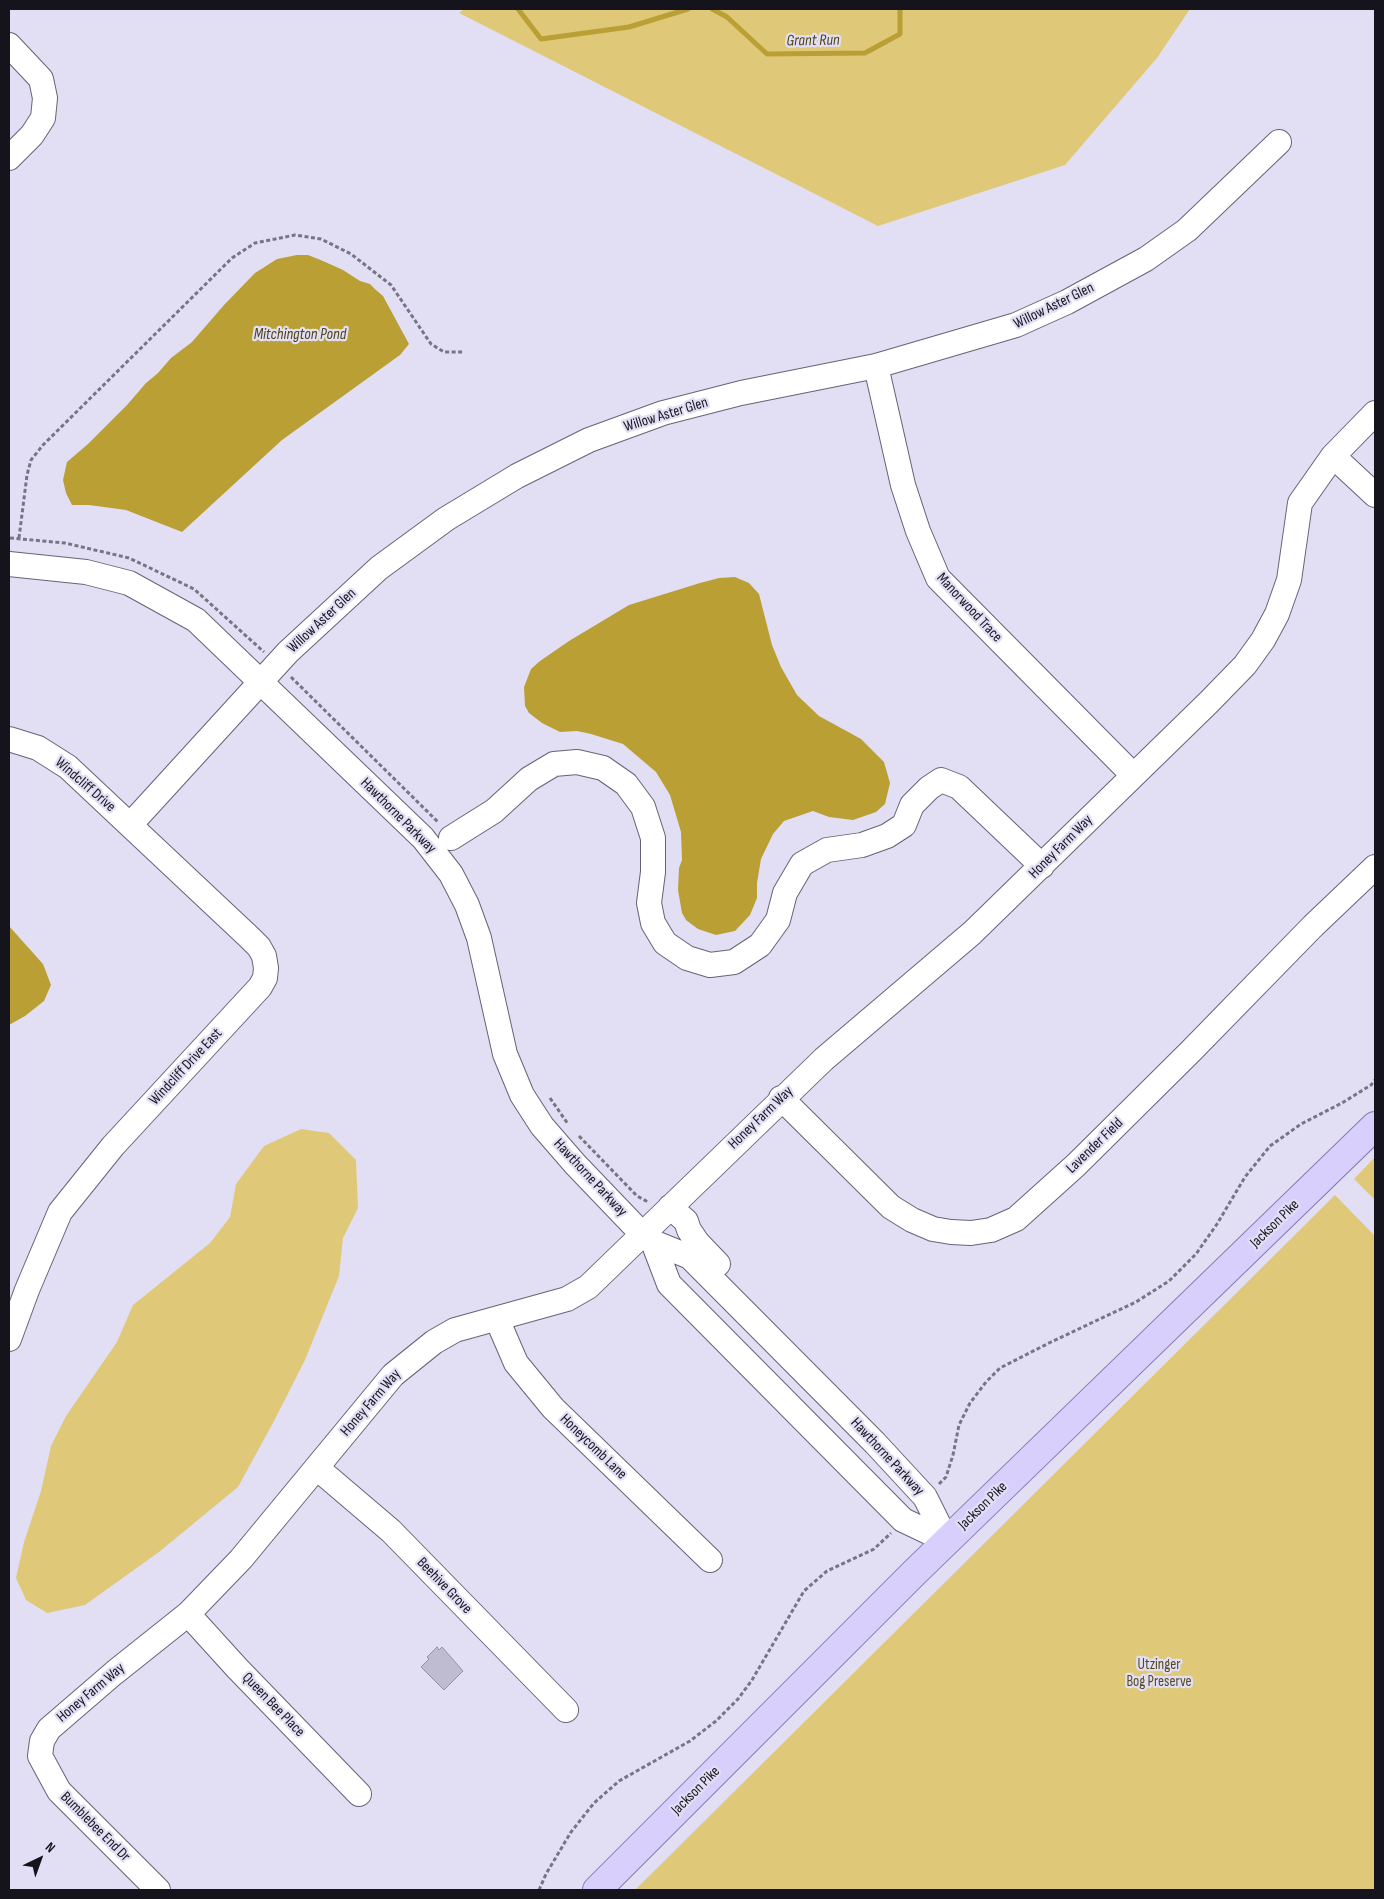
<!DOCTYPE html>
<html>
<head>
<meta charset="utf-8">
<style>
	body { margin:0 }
	#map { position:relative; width:1384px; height:1899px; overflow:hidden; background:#e2dff5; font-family:"Sofia Sans Condensed",sans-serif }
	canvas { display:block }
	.frame { position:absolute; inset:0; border:10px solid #15141c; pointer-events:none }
	.north { position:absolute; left:15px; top:1834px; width:50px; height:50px; -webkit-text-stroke:4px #e2dff5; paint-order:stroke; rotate:42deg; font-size:14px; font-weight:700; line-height:20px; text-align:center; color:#15141c }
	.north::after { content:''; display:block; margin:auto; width:18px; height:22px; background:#15141c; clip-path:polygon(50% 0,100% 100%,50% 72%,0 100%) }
</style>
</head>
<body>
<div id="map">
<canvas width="1384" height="1899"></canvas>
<div class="frame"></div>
<div class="north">N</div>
</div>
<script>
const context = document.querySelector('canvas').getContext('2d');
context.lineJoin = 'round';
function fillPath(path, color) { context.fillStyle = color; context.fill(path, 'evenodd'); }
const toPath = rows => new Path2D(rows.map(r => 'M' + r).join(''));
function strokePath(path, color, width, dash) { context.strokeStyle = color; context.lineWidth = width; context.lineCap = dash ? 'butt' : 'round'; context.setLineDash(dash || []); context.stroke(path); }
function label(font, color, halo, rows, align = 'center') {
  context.font = font + ' "Sofia Sans Condensed",sans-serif'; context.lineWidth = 4.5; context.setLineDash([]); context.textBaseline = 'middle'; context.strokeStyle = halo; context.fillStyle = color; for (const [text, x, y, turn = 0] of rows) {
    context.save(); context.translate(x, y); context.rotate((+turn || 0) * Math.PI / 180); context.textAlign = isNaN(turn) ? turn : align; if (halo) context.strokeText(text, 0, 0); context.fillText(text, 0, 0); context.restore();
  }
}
fillPath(toPath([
	[464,9,1190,9,1157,58,1065,165,878,226,459,13],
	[301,1129,329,1133,356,1160,358,1208,343,1238,339,1276,305,1360,274,1421,238,1487,159,1552,85,1605,47,1613,26,1600,16,1578,24,1542,41,1491,51,1446,66,1416,117,1342,133,1305,210,1243,230,1217,236,1184,264,1146],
	[1375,1157,1375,1200,1354,1179],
	[1335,1195,1375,1236,1375,1890,635,1890]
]), '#dfc979');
fillPath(toPath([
	[297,255,308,255,323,261,343,270,360,281,370,284,376,290,383,296,409,344,400,355,282,440,182,532,126,510,89,505,72,505,66,493,63,480,67,462,88,444,127,405,146,383,158,373,171,358,192,342,224,305,255,273,277,259],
	[735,577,749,583,759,594,772,645,781,667,797,695,819,716,861,739,884,762,890,783,885,804,876,812,853,820,829,817,813,811,784,821,773,834,761,859,757,883,757,898,750,915,735,931,716,935,698,929,686,920,682,913,678,890,679,868,682,860,681,832,670,795,656,772,623,744,591,734,577,731,560,732,542,723,529,713,525,706,524,687,531,669,540,661,569,641,629,605,700,583,719,578],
	[9,926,43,964,51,985,44,1001,25,1016,9,1025]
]), '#ba9f34');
strokePath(toPath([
	[518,9,541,39,629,27,688,9],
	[712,9,727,17,767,54,865,53,900,34,900,9]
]), '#ba9f34', 5);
const building = toPath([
	[437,1647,439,1650,442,1647,463,1671,444,1690,421,1667,429,1659,427,1657,437,1647]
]);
fillPath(building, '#bfbcd2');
strokePath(building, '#9491a6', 1);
const minor = toPath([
	[9,45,41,79,45,98,43,118,32,135,9,158],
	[876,366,903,485,918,531,938,578,1133,775],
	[1333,456,1375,495],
	[9,564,86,572,129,583,196,620,423,838,451,874,467,905,479,938,505,1054,522,1095,542,1126,575,1164,643,1235,653,1242,690,1257,875,1443,925,1497,947,1541],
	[9,739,38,748,68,767,250,938,259,947,264,956,266,968,265,978,260,987,113,1146,60,1212,27,1290,9,1339],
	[130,825,288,652,379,568,446,519,517,476,589,440,663,413,741,393,876,366,1016,325,1067,302,1146,259,1187,230,1279,142],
	[451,838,494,811,529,779,554,764,577,762,603,768,626,784,643,807,653,838,653,872,649,903,653,923,665,943,687,958,710,965,734,962,760,945,778,920,785,893,802,864,827,850,862,845,887,836,904,825,912,805,929,788,941,780,959,787,1042,866],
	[781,1098,891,1207,912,1220,933,1229,951,1232,971,1233,991,1230,1016,1219,1076,1165,1191,1051,1313,926,1375,867],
	[670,1207,686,1221,689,1230,697,1242,718,1264],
	[653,1242,669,1284,903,1520,947,1541],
	[497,1319,516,1363,553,1408,710,1560],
	[317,1468,391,1531,566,1710],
	[188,1614,237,1668,359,1794],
	[158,1890,59,1791,40,1756,42,1741,49,1729,114,1673,188,1614,241,1559,393,1375,434,1342,455,1330,567,1299,588,1287,824,1059,972,933,1209,702,1245,665,1263,640,1277,614,1289,580,1300,503,1333,456,1375,413]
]);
const major = toPath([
	[597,1890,915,1572,1375,1126]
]);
strokePath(minor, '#666377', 26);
strokePath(major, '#8379ac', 30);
strokePath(toPath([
	[10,538,65,543,129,558,194,589,264,652],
	[19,538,27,475,31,460,43,445,232,258,255,243,295,235,321,239,351,254,391,285,431,344,444,352,464,352],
	[291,677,439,823],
	[550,1098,568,1124],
	[579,1136,637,1196,648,1202],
	[939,1484,946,1477,953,1455,959,1425,970,1403,986,1382,1000,1368,1051,1342,1136,1302,1169,1281,1196,1254,1217,1224,1245,1177,1270,1146,1301,1124,1342,1103,1371,1085,1375,1080],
	[539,1890,546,1874,571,1832,594,1803,619,1781,690,1741,716,1721,738,1699,752,1680,804,1591,827,1571,874,1549,891,1533]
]), '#767583', 3, [4, 2.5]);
strokePath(minor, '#fff', 24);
strokePath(major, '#d8cffc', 28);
label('15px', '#15141c', '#e2dff5', [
	["Willow Aster Glen",1054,306,-26],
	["Willow Aster Glen",666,415,-17],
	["Manorwood Trace",969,608,47],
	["Willow Aster Glen",322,621,-43],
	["Windcliff Drive",85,785,41],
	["Hawthorne Parkway",398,816,45],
	["Honey Farm Way",1061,847,-45],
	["Windcliff Drive East",186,1067,-47],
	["Honey Farm Way",761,1118,-44],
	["Lavender Field",1095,1146,-44],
	["Hawthorne Parkway",590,1178,47],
	["Jackson Pike",1275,1224,-44],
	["Honey Farm Way",371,1403,-49],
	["Honeycomb Lane",593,1447,44],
	["Hawthorne Parkway",887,1457,47],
	["Jackson Pike",983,1506,-44],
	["Beehive Grove",444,1586,46],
	["Honey Farm Way",91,1693,-40],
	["Queen Bee Place",273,1705,46],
	["Jackson Pike",696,1791,-45],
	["Bumblebee End Dr",95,1827,45]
]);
label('15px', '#53481d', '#e2dff5', [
	["Utzinger",1159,1665],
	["Bog Preserve",1159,1682]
]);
label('italic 16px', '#4e4217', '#e2dff5', [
	["Grant Run",813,41,-1],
	["Mitchington Pond",300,335]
]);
</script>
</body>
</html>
